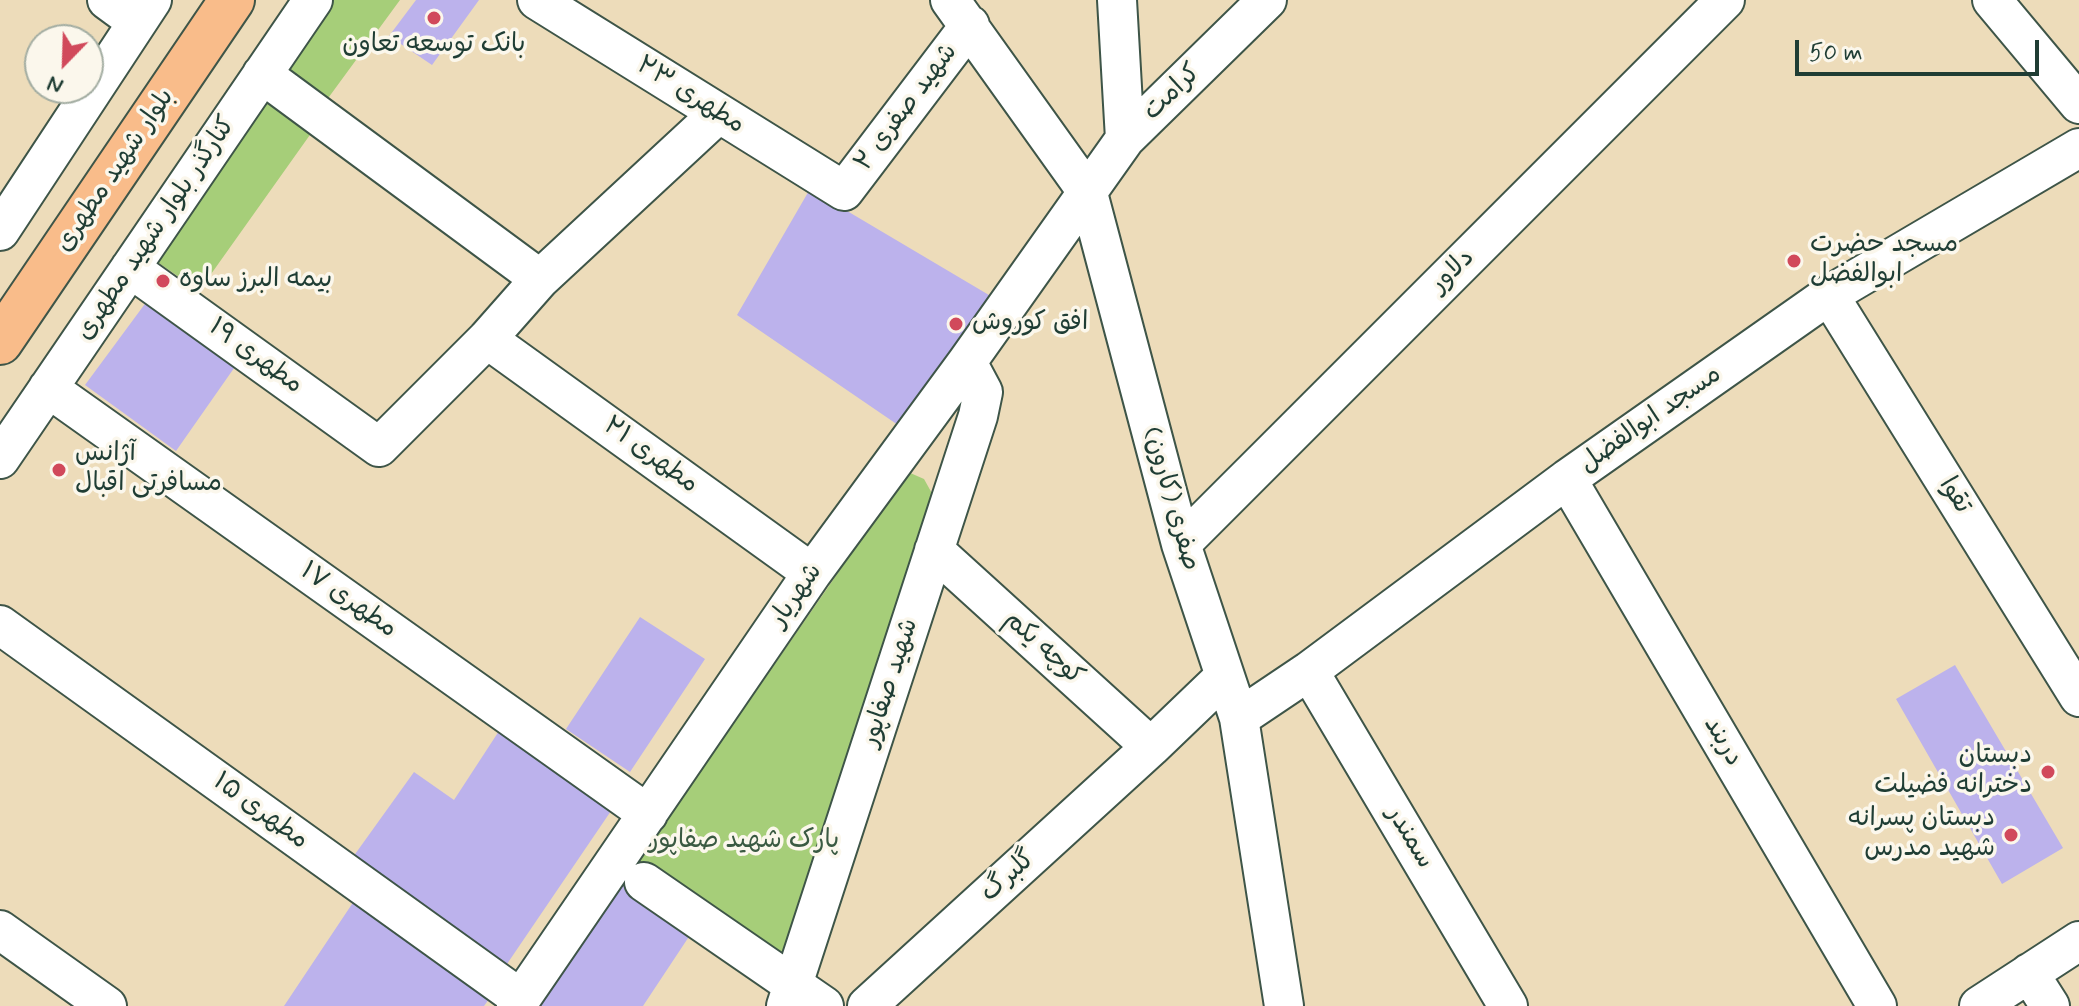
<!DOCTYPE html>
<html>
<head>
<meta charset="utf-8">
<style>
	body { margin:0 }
	#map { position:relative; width:2079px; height:1006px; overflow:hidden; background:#eddcba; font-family:Mynerve,sans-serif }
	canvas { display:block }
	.north { position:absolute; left:24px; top:24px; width:80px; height:80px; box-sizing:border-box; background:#fbf7ec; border:2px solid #a3ada2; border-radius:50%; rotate:203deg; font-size:22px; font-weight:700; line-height:32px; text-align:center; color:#1f3d34 }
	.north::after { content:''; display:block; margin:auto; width:28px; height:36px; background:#d1495b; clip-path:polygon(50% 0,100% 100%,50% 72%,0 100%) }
	.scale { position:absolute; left:1795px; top:40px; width:244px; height:36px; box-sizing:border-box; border:4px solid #1f3d34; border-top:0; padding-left:10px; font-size:24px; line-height:28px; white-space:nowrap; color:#1f3d34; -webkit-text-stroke:6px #fbf7ec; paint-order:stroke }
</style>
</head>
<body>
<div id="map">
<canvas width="2079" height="1006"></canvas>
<div class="north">N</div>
<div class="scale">50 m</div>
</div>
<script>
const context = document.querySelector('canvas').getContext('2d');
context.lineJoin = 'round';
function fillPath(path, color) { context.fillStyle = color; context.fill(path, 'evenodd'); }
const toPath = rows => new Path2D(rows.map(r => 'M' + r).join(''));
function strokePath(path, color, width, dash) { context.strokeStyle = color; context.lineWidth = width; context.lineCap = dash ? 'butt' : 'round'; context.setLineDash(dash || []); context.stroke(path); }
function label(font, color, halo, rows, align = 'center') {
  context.font = font + ' Mynerve,"Playpen Sans Arabic",sans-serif'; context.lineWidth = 7; context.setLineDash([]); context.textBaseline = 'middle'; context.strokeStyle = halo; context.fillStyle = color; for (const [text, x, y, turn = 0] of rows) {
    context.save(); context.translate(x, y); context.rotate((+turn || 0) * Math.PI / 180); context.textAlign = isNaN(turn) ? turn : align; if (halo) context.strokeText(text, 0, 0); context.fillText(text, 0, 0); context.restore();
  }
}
fillPath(toPath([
	[331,0,400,0,326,101,282,70],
	[266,103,312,132,199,291,156,261],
	[908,472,924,479,934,497,785,966,638,861]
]), '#a6ce79');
fillPath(toPath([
	[416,0,479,0,432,65,389,36],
	[810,189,994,298,898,425,737,315],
	[150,297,239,361,176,451,85,385],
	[640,617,705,659,630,772,566,729],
	[1955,665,2063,848,2002,884,1896,699],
	[499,731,613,808,507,964,353,857,414,772,454,800],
	[623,878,696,926,643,1006,537,1006],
	[356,898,492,995,484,1006,284,1006]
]), '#bcb2ec');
const minor = toPath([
	[107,0,137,22],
	[537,0,844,191,970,25],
	[950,0,1088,193,1181,544,1239,718,1284,1006],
	[1117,0,1125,139],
	[1992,0,2079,104],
	[262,74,540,279],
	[0,231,152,0],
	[130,268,379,447,487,339,540,279,718,114],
	[1829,295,2079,697],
	[487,339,812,573],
	[48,388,648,814],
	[0,459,313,0],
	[1567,479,1877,1006],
	[1181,544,1725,0],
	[934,550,1151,747],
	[0,625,521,999],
	[1309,671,1508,1006],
	[1239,718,1309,671,1567,479,1829,295,2079,148],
	[644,882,824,1006],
	[0,930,107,1006],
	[2029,973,2050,1006],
	[516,1006,812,573,967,362,1125,139,1267,0],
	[786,1006,978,416,983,392,967,362],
	[867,1006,1151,747,1225,676],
	[1979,1006,2079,941]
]);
const major = toPath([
	[0,342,232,0]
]);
strokePath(minor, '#3e5548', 42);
strokePath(major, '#3e5548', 48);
strokePath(minor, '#fff', 38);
strokePath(major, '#f9bc8a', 44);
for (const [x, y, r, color] of [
	[434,18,8,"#d1495b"],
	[1794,261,8,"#d1495b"],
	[163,281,8,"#d1495b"],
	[956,324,8,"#d1495b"],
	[59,470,8,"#d1495b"],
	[2048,772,8,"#d1495b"],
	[2011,835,8,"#d1495b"]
]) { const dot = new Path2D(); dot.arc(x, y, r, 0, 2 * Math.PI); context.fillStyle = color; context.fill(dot); strokePath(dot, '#fbf7ec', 3); }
label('26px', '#1f3d34', '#fbf7ec', [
	["بانک توسعه تعاون",434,46,"center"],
	["مسجد حضرت",1810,246],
	["ابوالفضل",1810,276],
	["بیمه البرز ساوه",179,281],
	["افق کوروش",972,324],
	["آژانس",75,455],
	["مسافرتی اقبال",75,485],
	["دبستان",2032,757,"right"],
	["دخترانه فضیلت",2032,787,"right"],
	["دبستان پسرانه",1995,820,"right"],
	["شهید مدرس",1995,850,"right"]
], 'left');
label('26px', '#1f3d34', '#fbf7ec', [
	["کرامت",1173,93,-44],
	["مطهری ۲۳",690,96,32],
	["شهید صفری ۲",907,108,-53],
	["بلوار شهید مطهری",116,171,-56],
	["کنارگذر بلوار شهید مطهری",157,229,-56],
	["دلاور",1453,272,-45],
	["مطهری ۱۹",255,357,36],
	["مسجد ابوالفضل",1651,420,-35],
	["مطهری ۲۱",650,456,36],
	["تقوا",1954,496,58],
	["صفری (کارون)",1170,499,74],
	["شهریار",797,596,-55],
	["مطهری ۱۷",348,601,35],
	["کوچه یکم",1043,649,42],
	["شهید صفاپور",891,683,-72],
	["دربند",1722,742,60],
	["مطهری ۱۵",260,812,36],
	["سمندر",1409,838,59],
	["گلبرگ",1009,877,-42]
]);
label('26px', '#3a5a42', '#fbf7ec', [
	["پارک شهید صفاپور",744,842]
]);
</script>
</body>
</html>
